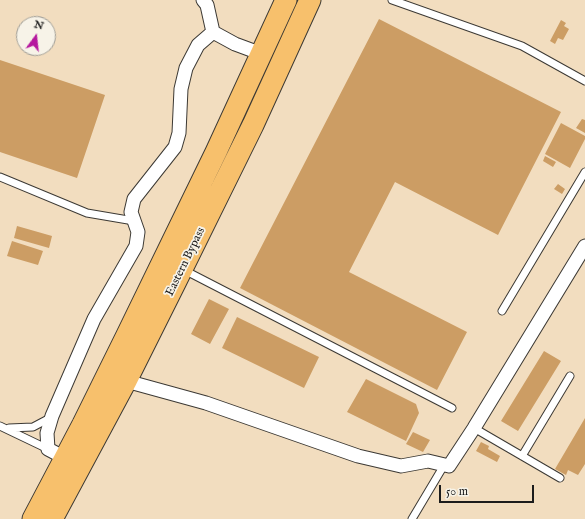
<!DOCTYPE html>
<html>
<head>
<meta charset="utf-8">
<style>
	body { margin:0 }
	#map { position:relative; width:585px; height:519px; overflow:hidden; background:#f2ddbf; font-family:"IM FELL English",serif }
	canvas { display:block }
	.north { position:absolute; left:16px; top:16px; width:40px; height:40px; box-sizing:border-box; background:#f7f3e8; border:1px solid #9f9d96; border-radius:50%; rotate:15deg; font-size:11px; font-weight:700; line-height:16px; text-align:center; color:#1c1c1c }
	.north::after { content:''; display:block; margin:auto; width:14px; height:18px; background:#b5179e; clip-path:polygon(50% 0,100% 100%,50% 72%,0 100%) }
	.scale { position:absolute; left:439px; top:485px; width:95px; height:18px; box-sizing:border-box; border:2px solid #1c1c1c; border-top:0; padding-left:5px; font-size:12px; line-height:14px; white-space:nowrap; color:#1c1c1c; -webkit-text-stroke:3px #f7f3e8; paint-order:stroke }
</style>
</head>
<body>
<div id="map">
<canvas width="585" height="519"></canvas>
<div class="north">N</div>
<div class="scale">50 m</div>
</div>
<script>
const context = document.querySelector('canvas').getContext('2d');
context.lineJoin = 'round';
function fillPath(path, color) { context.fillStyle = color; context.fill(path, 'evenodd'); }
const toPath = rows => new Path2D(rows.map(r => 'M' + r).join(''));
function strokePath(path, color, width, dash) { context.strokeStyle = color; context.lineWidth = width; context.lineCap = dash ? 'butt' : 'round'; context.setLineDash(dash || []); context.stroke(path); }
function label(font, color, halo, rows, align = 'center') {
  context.font = font + ' "IM FELL English",serif'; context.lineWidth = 3.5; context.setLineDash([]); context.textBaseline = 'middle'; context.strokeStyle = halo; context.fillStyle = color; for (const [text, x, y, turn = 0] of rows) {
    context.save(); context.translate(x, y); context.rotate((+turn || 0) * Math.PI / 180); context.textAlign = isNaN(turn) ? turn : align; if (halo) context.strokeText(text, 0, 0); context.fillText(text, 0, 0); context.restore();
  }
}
fillPath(toPath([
	[379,19,561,112,498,235,395,182,349,272,467,332,437,390,240,288],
	[561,20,566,23,564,26,569,29,563,40,558,38,555,44,550,41],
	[0,60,105,95,77,178,0,152],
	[582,119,585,120,585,133,576,128],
	[561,123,585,136,585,139,570,168,545,154],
	[545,156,556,162,553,167,543,161],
	[558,184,565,189,562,194,554,189],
	[17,226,52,236,49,248,14,238],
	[12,241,43,251,38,265,7,256],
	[209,299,229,309,210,344,191,334],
	[237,317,319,357,304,388,222,348],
	[544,351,561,361,518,431,501,421],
	[366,379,416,404,419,413,406,441,347,412],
	[585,418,585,464,578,475,568,470,566,475,555,469],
	[413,432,430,440,423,452,406,444],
	[481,442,489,446,488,449,500,456,497,462,476,451]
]), '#cc9d64');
const lane = toPath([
	[392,0,522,46,585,81],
	[0,177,87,213,134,221],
	[184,270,452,408],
	[502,311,585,172],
	[0,426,48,449],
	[9,428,33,427,50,418],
	[474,428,560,478],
	[522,456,570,376],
	[412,519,443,467,448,466]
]);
const street = toPath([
	[203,0,207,5,213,32,235,44,262,54],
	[126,381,206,403,358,456,401,466,428,461,449,466,474,428,585,246],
	[65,458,48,449,47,433,52,416,94,319,136,246,138,232,131,212,134,199,175,147,179,133,181,89,186,68,198,45,213,32]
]);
const primary = toPath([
	[33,519,83,424,126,337,216,152,286,0],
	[52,519,126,381,176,281,253,125,310,0]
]);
strokePath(lane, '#3c3934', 9);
strokePath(street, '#3c3934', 15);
strokePath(primary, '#3c3934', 23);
strokePath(lane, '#fff', 7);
strokePath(street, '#fff', 13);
strokePath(primary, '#f7c06c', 21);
label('12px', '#1c1c1c', '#f7f3e8', [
	["Eastern Bypass",186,262,-64]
]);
</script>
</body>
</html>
